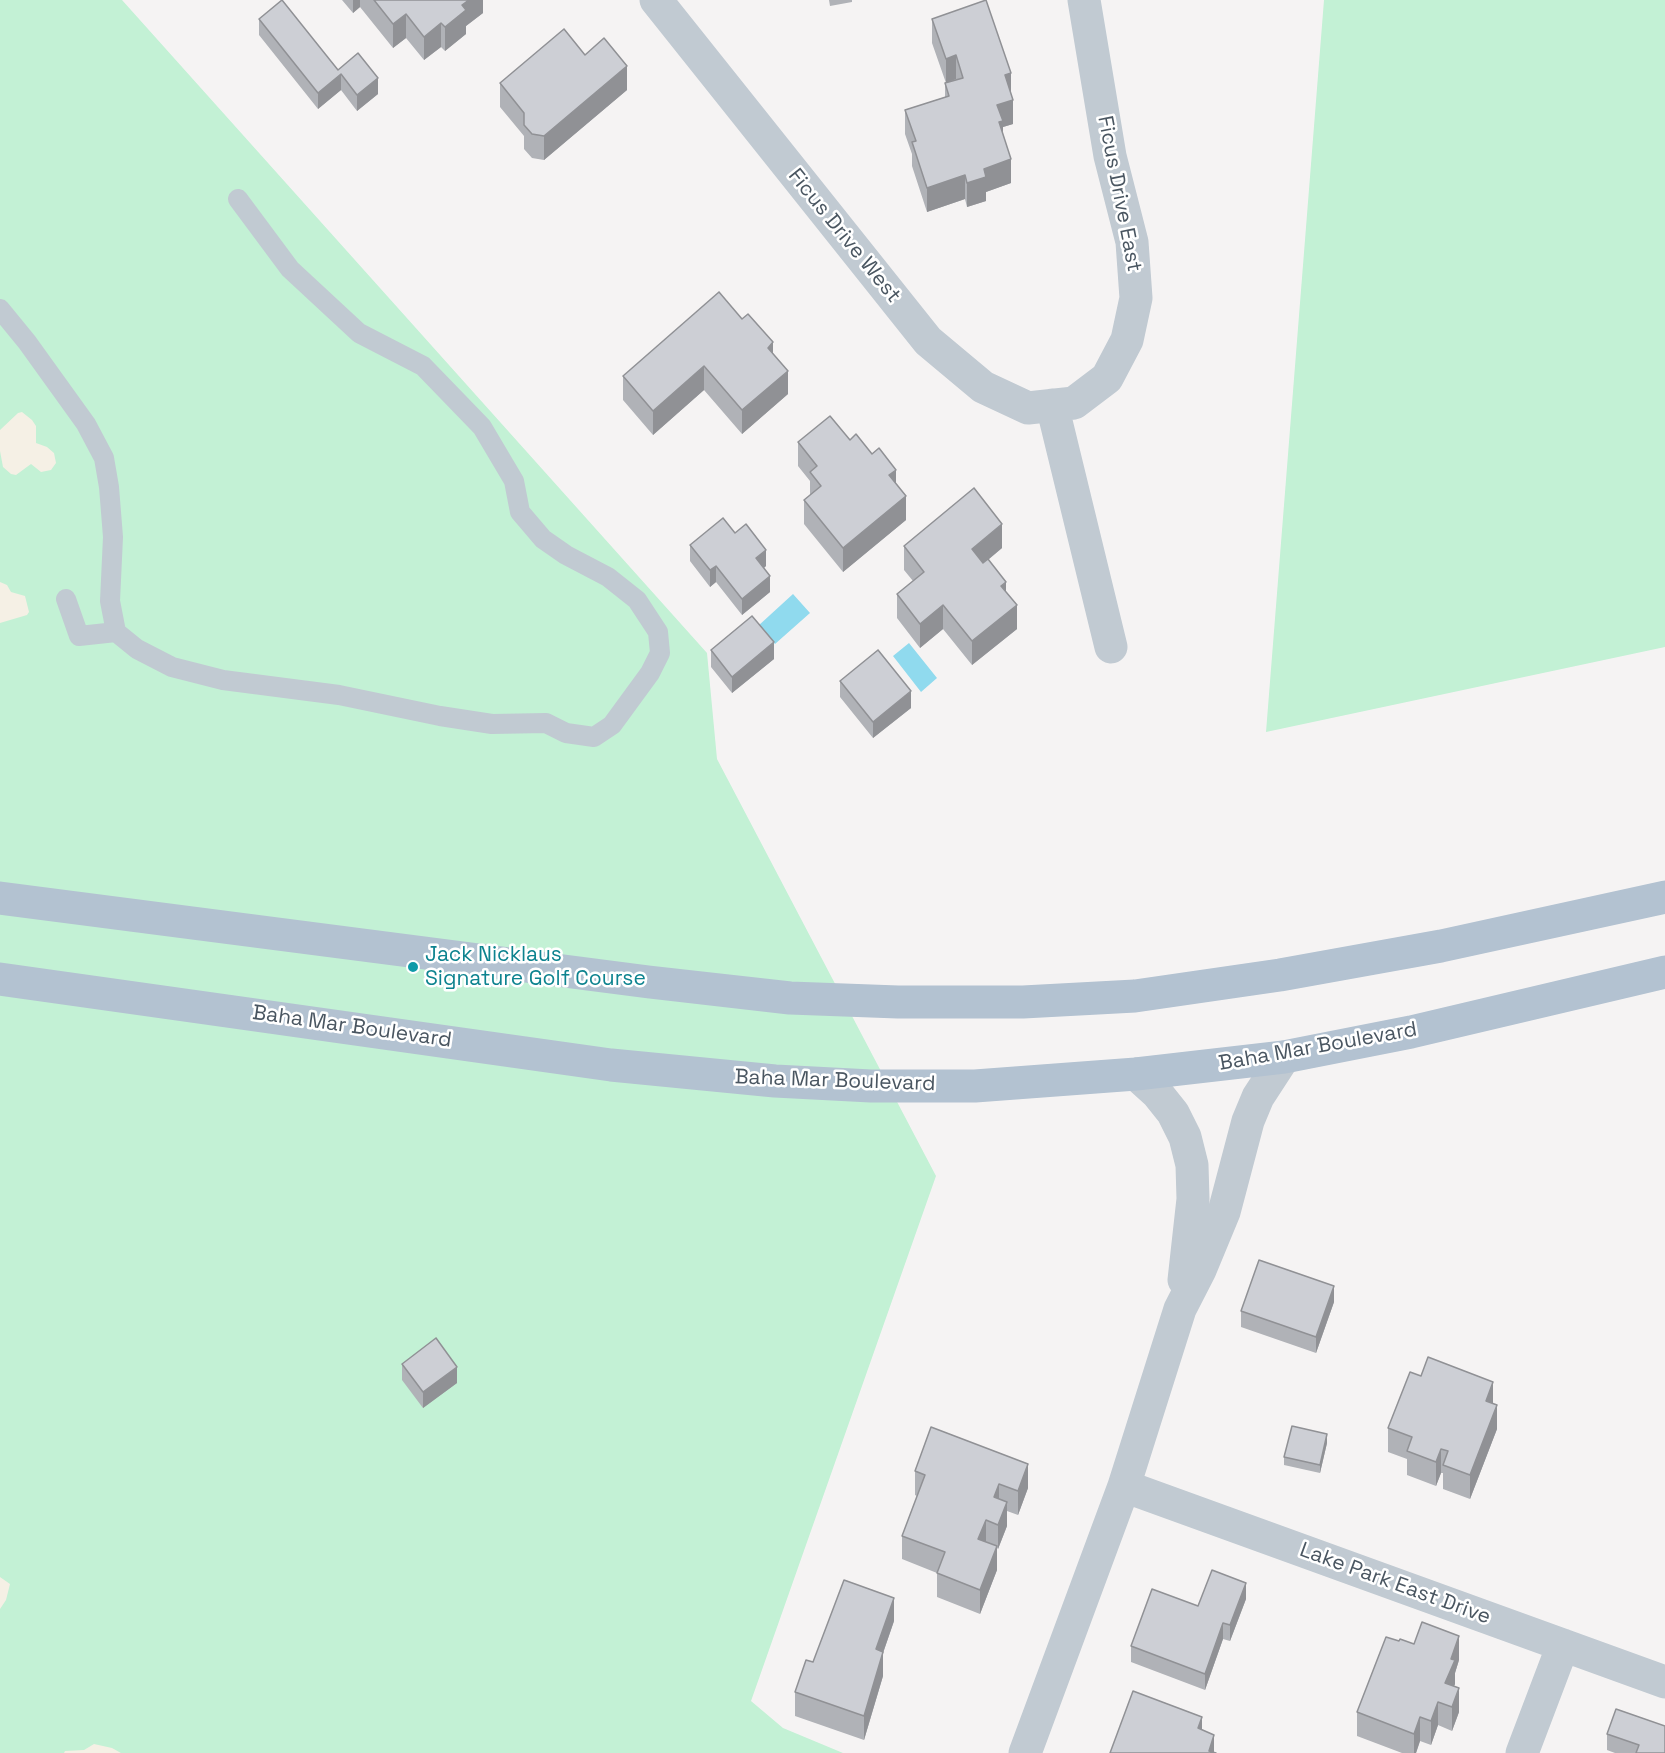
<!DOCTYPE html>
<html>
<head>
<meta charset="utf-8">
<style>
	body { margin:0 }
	canvas { display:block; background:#f5f3f3 }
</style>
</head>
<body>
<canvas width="1665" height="1753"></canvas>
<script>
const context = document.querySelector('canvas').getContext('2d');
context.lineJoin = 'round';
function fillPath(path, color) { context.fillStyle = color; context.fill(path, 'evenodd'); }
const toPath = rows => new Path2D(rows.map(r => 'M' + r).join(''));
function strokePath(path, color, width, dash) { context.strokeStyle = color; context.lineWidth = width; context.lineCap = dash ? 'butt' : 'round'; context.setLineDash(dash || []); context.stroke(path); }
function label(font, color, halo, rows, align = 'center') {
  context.font = font + ' "Space Grotesk",sans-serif'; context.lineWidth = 5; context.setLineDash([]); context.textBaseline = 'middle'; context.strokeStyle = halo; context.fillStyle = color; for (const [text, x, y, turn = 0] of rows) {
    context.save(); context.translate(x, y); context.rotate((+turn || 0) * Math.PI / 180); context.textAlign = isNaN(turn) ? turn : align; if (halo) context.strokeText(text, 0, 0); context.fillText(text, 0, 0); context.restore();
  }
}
fillPath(toPath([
	[0,0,122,0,707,653,717,759,936,1176,751,1701,783,1728,843,1753,0,1753],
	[1324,0,1665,0,1665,647,1266,732]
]), '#c3f1d5');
fillPath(toPath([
	[22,412,32,420,36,426,36,443,47,447,54,453,56,463,51,470,41,472,31,464,16,475,11,474,3,467,0,451,0,430,18,413],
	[0,582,7,585,11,592,25,596,29,612,27,615,0,623],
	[0,1577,10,1584,6,1600,0,1609],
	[94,1744,112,1748,121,1753,64,1753,65,1751,84,1750]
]), '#f5f0e5');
fillPath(toPath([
	[793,594,810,613,775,644,758,626],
	[909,643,937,678,921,692,893,656]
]), '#90daee');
strokePath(toPath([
	[0,309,27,342,86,424,104,458,109,487,113,537,110,601,116,632,137,649,172,667,223,680,339,695,440,716,492,724,546,723,566,733,594,737,612,725,650,673,660,653,658,632,637,600,608,577,566,555,543,539,520,512,514,481,482,427,423,366,359,333,290,269,238,199],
	[66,599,79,636,116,632]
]), '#c1cad2', 20);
strokePath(toPath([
	[656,0,928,341,983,387,1028,408,1074,403,1107,378,1127,340,1136,298,1132,242,1110,156,1084,0],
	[1052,405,1111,647],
	[1136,1074,1157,1093,1173,1113,1185,1137,1192,1165,1193,1199,1184,1280],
	[1124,1486,1665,1682],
	[1025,1753,1124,1486,1180,1309,1200,1270,1224,1212,1248,1121,1258,1097,1284,1057],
	[1522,1753,1563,1645]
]), '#c1cad2', 33);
strokePath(toPath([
	[0,898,649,982,790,998,898,1002,1023,1002,1135,996,1280,975,1441,946,1665,897],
	[0,979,611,1065,775,1081,871,1086,975,1086,1136,1074,1284,1057,1411,1032,1665,972]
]), '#b3c2d1', 33);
fillPath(toPath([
	[342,0,483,0,483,13,466,26,466,34,445,51,441,47,424,60,406,38,393,48,360,7,353,13],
	[829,0,852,0,852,2,830,6],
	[259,19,338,70,378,94,357,111,341,90,318,109,259,35],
	[932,19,1011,93,1013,124,1003,127,1003,134,1011,183,986,192,986,201,967,207,965,199,927,212,912,166,912,154,905,134,905,110,945,97,945,83,956,80,946,83,932,43],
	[585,55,627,90,544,160,532,158,524,149,524,136,500,107,500,83],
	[773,354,788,394,742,434,704,390,653,435,623,400,623,376],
	[850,440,896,484,906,520,843,572,804,524,804,500,810,495,810,481,798,466,798,442],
	[735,533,766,566,764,568,770,592,742,615,716,582,710,587,690,561,690,545],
	[904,546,1002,548,988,560,1006,592,1017,629,972,665,943,629,920,648,897,618,897,594,913,581,904,570],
	[711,650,774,659,732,693,711,667],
	[840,681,911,708,873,738,840,697],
	[1334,1302,1316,1353,1241,1327,1241,1311],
	[402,1364,457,1383,423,1408,402,1380],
	[1493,1404,1497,1429,1470,1499,1443,1489,1443,1473,1441,1473,1436,1486,1407,1475,1407,1459,1388,1452,1388,1428],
	[1327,1443,1320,1473,1284,1465,1284,1457],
	[915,1471,1028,1488,1018,1515,1007,1511,1007,1526,998,1549,997,1548,997,1570,980,1614,937,1597,937,1573,902,1559,902,1536,917,1496,915,1495],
	[1246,1599,1230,1641,1223,1639,1205,1690,1131,1662,1131,1646,1198,1606],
	[894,1621,883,1653,883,1676,864,1740,795,1716,795,1692,813,1662],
	[1459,1660,1455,1673,1455,1684,1454,1686,1459,1712,1452,1731,1438,1725,1431,1745,1420,1741,1416,1753,1402,1753,1357,1736,1357,1712],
	[1607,1734,1665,1753,1615,1753,1607,1750]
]), '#b0b2b7');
fillPath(toPath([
	[353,0,360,0,360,7,353,13],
	[469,0,483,0,483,13,466,26,466,34,445,51,445,27,462,5],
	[406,14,406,38,393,48,393,24],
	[441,23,441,47,424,60,424,37],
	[956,55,956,79,946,83,946,59],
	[627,66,627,90,544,160,544,136],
	[1011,73,1011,96,1005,75],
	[341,74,341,90,318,109,318,93],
	[378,78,378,94,357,111,357,95],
	[1013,100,1013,124,1003,127,1003,145,999,146,997,105],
	[1011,159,1011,183,986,192,986,201,967,207,967,183,984,169],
	[965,175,965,199,927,212,927,188],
	[773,342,773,366,768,348],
	[704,366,704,390,653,435,653,411],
	[788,371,788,394,742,434,742,410],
	[896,470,896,494,889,475],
	[906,496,906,520,843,572,843,548],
	[1002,524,1002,548,972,573,972,549],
	[766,550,766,566,756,574,756,558],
	[716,566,716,582,710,587,710,570],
	[770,576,770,592,742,615,742,599],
	[1006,582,1006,606,1001,586],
	[943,605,943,629,920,648,920,624],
	[1017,605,1017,629,972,665,972,641],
	[774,642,774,659,732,693,732,677],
	[911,691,911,708,873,738,873,722],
	[1334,1286,1334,1302,1316,1353,1316,1337],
	[457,1367,457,1383,423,1408,423,1392],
	[1493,1382,1493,1405,1486,1401],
	[1497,1405,1497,1429,1470,1499,1470,1475],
	[1327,1434,1327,1443,1320,1473,1320,1465],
	[1441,1449,1441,1473,1436,1486,1436,1462],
	[1028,1464,1028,1488,1018,1515,1018,1491],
	[999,1484,999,1508,994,1497],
	[1007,1502,1007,1526,998,1549,998,1525],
	[986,1520,986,1544,978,1539],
	[997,1546,997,1570,980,1614,980,1590],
	[1246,1583,1246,1599,1230,1641,1230,1625],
	[894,1598,894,1621,883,1653,883,1676,864,1740,864,1716,876,1649],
	[1223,1623,1223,1639,1205,1690,1205,1674],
	[1459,1636,1459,1660,1455,1673,1455,1684,1446,1704,1445,1683,1451,1659],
	[1459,1688,1459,1712,1452,1731,1452,1707],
	[1438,1702,1438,1725,1431,1745,1431,1721],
	[1202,1717,1202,1733,1198,1728],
	[1420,1717,1420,1741,1416,1753,1414,1753,1414,1734],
	[1214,1735,1214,1753,1209,1751]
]), '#909195');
const building = toPath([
	[282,0,338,70,358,53,378,78,357,95,341,74,318,93,259,19,282,0],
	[374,0,469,0,462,5,466,10,445,27,441,23,424,37,406,14,393,24,374,0],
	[986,0,1011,73,1005,75,1013,100,997,105,1003,121,999,122,1011,159,984,169,986,177,967,183,965,175,927,188,912,142,916,141,905,110,949,96,945,83,963,78,956,55,946,59,932,19,986,0],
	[564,29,585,55,604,38,627,66,544,136,532,134,524,125,524,113,500,83,564,29],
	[719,292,742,319,748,314,773,342,768,348,788,371,742,410,704,366,653,411,623,376,719,292],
	[830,416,850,440,856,434,872,454,879,448,896,470,889,475,906,496,843,548,804,500,821,486,810,472,817,466,798,442,830,416],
	[974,488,1002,524,972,549,983,563,988,559,1006,582,1001,586,1017,605,972,641,943,605,920,624,897,594,924,572,904,546,974,488],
	[723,518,735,533,746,524,766,550,756,558,770,576,742,599,716,566,710,570,690,545,723,518],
	[752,616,774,642,732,677,711,650,752,616],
	[878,650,911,691,873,722,840,681,878,650],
	[1259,1260,1334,1286,1316,1337,1241,1311,1259,1260],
	[436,1338,457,1367,423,1392,402,1364,436,1338],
	[1428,1357,1493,1382,1486,1401,1497,1405,1470,1475,1443,1465,1448,1451,1441,1449,1436,1462,1407,1451,1412,1437,1388,1428,1410,1372,1421,1376,1428,1357],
	[1292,1426,1327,1434,1320,1465,1284,1457,1292,1426],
	[931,1427,1028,1464,1018,1491,999,1484,994,1497,1007,1502,998,1525,986,1520,978,1539,997,1546,980,1590,937,1573,945,1552,902,1536,925,1475,915,1471,931,1427],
	[1212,1570,1246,1583,1230,1625,1223,1623,1205,1674,1131,1646,1152,1589,1198,1606,1212,1570],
	[844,1580,894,1598,876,1649,883,1652,864,1716,795,1692,806,1660,813,1662,844,1580],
	[1422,1622,1459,1636,1451,1659,1455,1660,1445,1683,1459,1688,1452,1707,1438,1702,1431,1721,1420,1717,1414,1734,1357,1712,1386,1637,1399,1641,1400,1639,1414,1644,1422,1622],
	[1133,1691,1202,1717,1198,1728,1214,1735,1209,1751,1216,1753,1110,1753,1133,1691],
	[1616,1709,1665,1726,1665,1753,1636,1753,1639,1745,1607,1734,1616,1709]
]);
fillPath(building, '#cdcfd5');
strokePath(building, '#909195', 1.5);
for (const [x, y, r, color] of [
	[413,967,6,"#0f9aa8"]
]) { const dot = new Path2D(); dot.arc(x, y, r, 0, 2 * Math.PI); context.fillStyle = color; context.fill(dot); strokePath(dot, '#fff', 2); }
label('21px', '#4a5661', '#fff', [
	["Ficus Drive East",1119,194,79],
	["Ficus Drive West",844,236,51],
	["Baha Mar Boulevard",352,1027,8],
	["Baha Mar Boulevard",1318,1047,-10],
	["Baha Mar Boulevard",835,1081,2],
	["Lake Park East Drive",1395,1584,20]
]);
label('21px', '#0d838f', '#fff', [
	["Jack Nicklaus",425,955],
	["Signature Golf Course",425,979]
], 'left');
</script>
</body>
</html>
